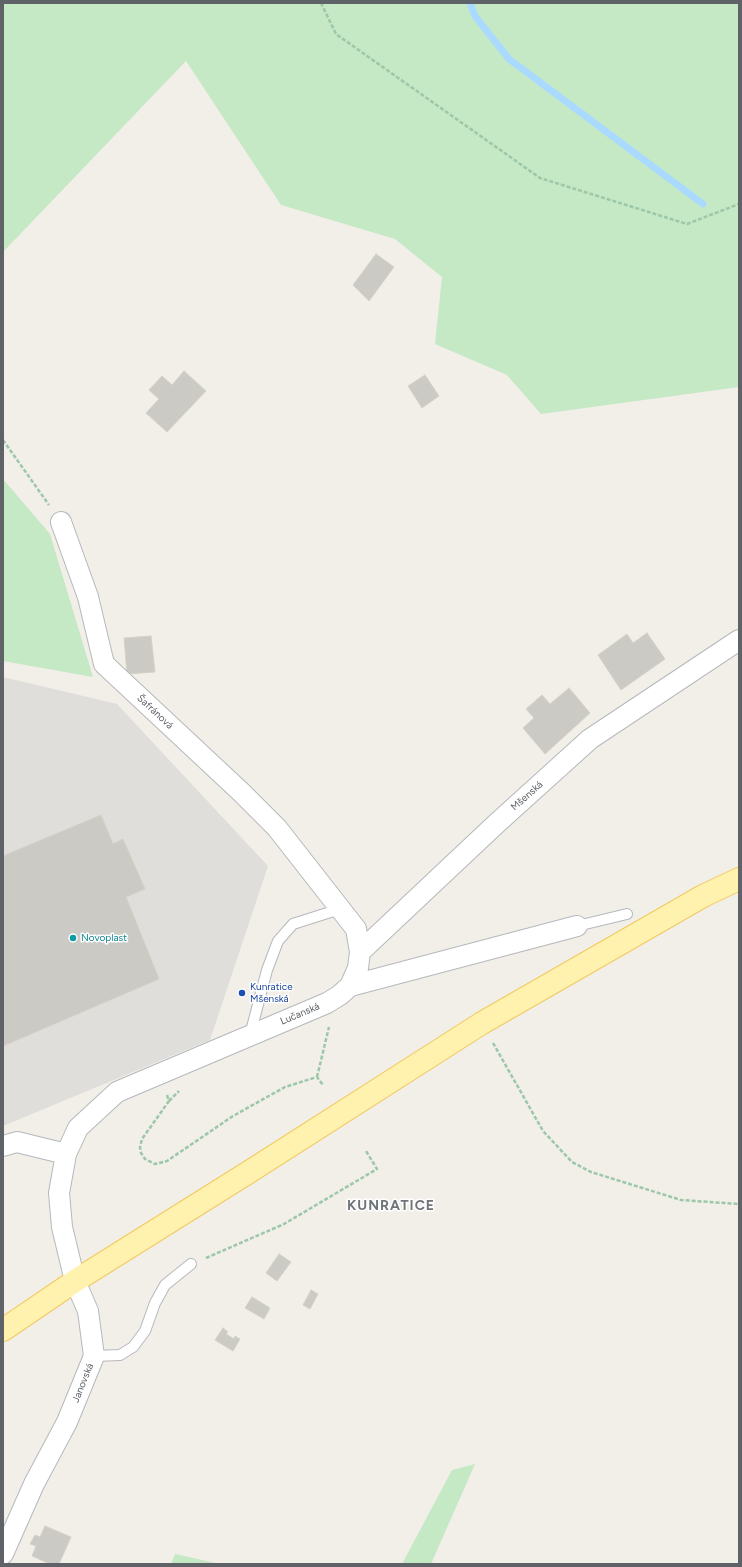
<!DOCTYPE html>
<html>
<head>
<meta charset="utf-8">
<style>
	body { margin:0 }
	#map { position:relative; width:742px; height:1567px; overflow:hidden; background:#f1efe8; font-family:Figtree,sans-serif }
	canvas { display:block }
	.frame { position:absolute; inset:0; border:4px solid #5f6368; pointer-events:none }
</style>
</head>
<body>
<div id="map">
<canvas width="742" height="1567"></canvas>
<div class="frame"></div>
</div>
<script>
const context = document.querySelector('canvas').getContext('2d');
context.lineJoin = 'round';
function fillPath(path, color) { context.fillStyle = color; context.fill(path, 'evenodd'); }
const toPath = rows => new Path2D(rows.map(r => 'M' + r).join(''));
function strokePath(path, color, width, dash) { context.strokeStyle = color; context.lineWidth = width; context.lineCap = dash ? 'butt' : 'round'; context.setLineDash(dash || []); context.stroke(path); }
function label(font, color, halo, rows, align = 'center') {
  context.font = font + ' Figtree,sans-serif'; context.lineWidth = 3; context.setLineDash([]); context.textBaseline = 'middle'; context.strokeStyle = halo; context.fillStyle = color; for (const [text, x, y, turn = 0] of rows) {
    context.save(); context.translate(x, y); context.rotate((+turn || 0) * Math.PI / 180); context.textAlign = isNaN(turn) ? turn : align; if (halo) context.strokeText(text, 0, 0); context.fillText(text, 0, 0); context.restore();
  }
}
fillPath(toPath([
	[3,677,117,704,268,866,210,1040,3,1126]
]), '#e0deda');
fillPath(toPath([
	[3,3,739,3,739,387,541,414,507,375,435,344,442,277,395,239,281,205,186,61,3,252],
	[3,479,50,534,93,677,3,661],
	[475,1464,431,1564,402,1564,452,1470],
	[175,1554,220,1564,171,1564]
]), '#c5e8c5');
strokePath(toPath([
	[470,3,475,16,509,59,703,204]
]), '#aadaff', 7);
const building = toPath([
	[376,254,394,267,369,301,353,285,376,254],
	[184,371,206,391,167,432,146,413,159,399,149,390,162,376,172,385,184,371],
	[425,375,439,396,422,408,408,386,425,375],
	[647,633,665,659,621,690,598,655,627,634,633,643,647,633],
	[151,636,155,672,127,674,124,638,151,636],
	[569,688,590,713,545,754,523,728,534,718,526,709,542,695,550,704,569,688],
	[101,815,113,844,123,839,145,889,126,897,159,979,3,1046,3,856,101,815],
	[279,1254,291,1262,277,1281,266,1273,279,1254],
	[311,1290,318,1294,310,1309,303,1305,311,1290],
	[252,1297,270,1308,264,1319,245,1308,252,1297],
	[223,1328,228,1332,226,1334,234,1339,235,1336,240,1339,233,1351,215,1340,223,1328],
	[45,1526,71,1537,59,1564,50,1564,32,1556,36,1546,30,1544,35,1535,40,1537,45,1526]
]);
fillPath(building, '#cccac5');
strokePath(building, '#d6d1c6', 1);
const service = toPath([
	[577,926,627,914],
	[250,1035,267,970,278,941,293,924,340,909],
	[94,1356,120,1355,133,1347,145,1331,155,1303,165,1285,191,1264]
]);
const minor = toPath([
	[61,522,88,597,104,664,241,792,277,828,356,929,360,952,358,968,350,986],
	[360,952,496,824,590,739,739,640],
	[3,1146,17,1142,66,1154],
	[3,1554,34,1484,67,1422,94,1356,88,1311,75,1281,62,1227,59,1193,66,1154,78,1128,117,1092,327,1003,340,995,350,986,577,926]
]);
const primary = toPath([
	[3,1330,75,1281,249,1172,482,1023,703,896,739,879]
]);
strokePath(service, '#b5b8bc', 12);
strokePath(minor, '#b5b8bc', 22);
strokePath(primary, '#f2c960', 24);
strokePath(toPath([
	[321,3,336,34,540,178,687,224,739,204],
	[3,440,49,505],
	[493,1043,543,1131,572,1162,591,1172,681,1200,739,1204],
	[317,1077,329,1027],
	[167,1095,169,1101,142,1139,140,1147,141,1153,145,1159,155,1164,167,1161,233,1116,285,1087,317,1077,323,1085],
	[169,1101,179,1091],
	[206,1258,284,1224,377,1169,366,1151]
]), '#9cc7a9', 2.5, [4, 2]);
strokePath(service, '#fff', 10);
strokePath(minor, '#fff', 20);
strokePath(primary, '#fff2af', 22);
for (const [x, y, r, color] of [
	[73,938,4,"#0f9aa8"],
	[242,993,4,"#1a4fb4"]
]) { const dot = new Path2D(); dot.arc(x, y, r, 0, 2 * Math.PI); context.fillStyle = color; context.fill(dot); strokePath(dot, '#fff', 1.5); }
label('10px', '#5f6368', '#fff', [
	["Šafránová",155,712,43],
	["Mšenská",527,796,-42],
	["Lučanská",300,1014,-23],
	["Janovská",83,1383,-68]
]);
label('10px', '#0d838f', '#fff', [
	["Novoplast",81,938]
], 'left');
label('10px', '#164399', '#fff', [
	["Kunratice",250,987],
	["Mšenská",250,999]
], 'left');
context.letterSpacing = '1px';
label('bold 14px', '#70757a', '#fff', [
	["KUNRATICE",391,1206]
]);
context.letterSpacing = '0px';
</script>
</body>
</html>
